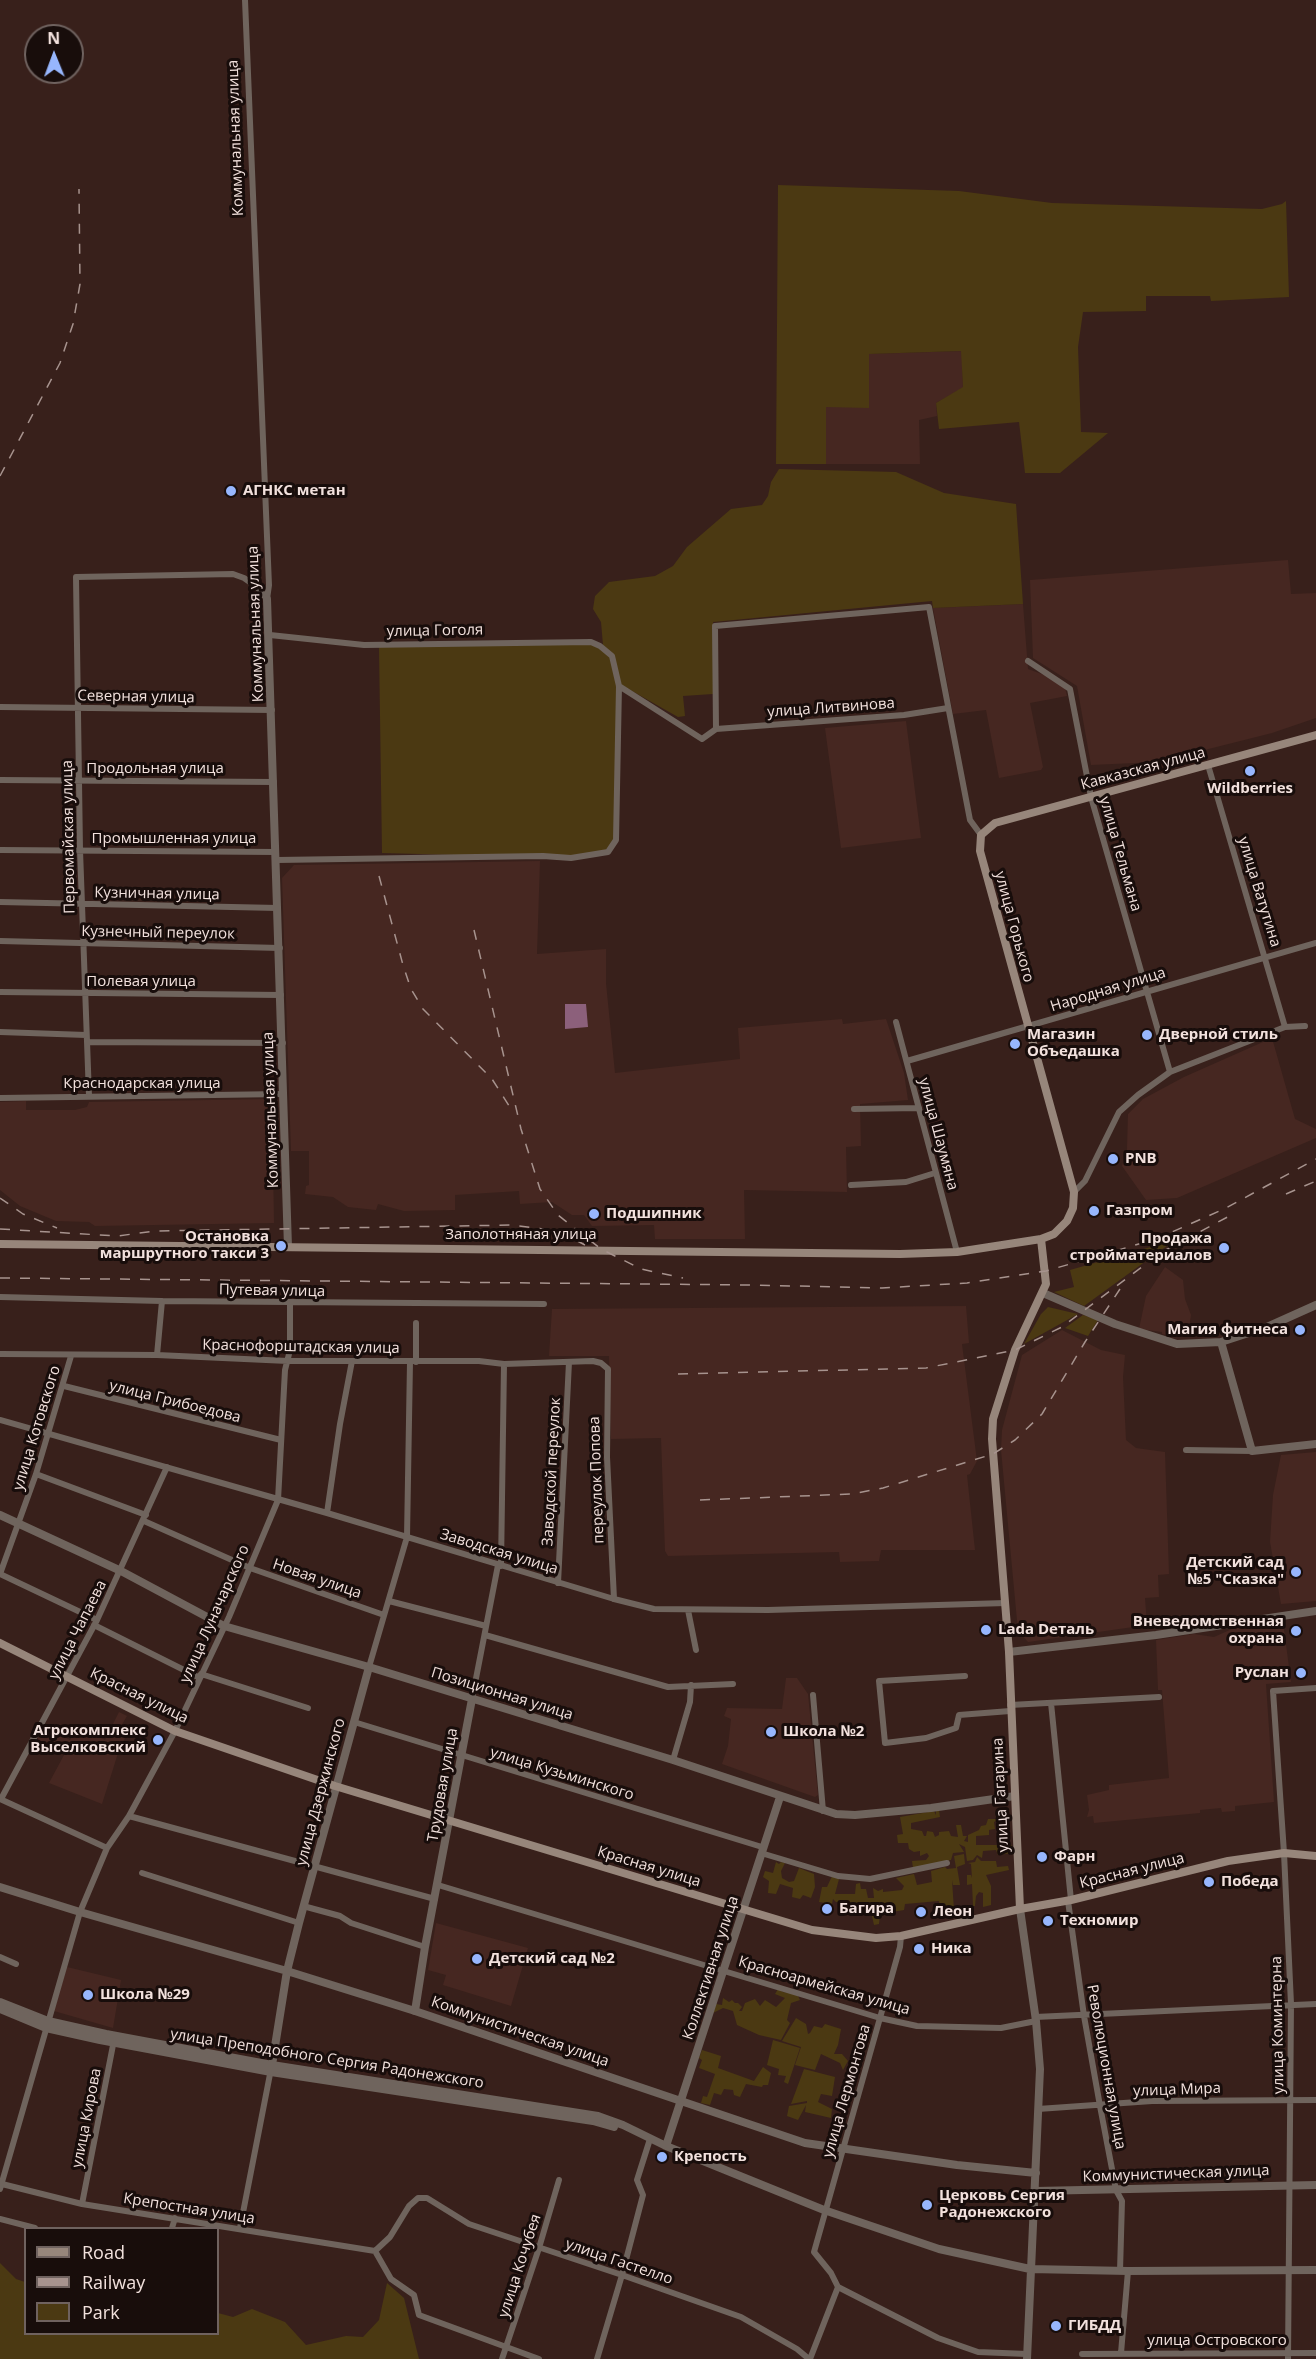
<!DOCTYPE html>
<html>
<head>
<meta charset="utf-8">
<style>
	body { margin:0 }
	#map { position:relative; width:1316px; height:2359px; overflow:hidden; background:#38201b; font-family:"Open Sans",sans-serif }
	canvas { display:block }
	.legend { position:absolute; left:24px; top:2227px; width:195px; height:108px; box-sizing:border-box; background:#180d0b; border:2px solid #6f625f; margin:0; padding:8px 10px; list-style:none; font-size:18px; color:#f2e1dd }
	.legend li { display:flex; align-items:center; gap:12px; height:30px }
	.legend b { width:30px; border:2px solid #6f625f }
	.north { position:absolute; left:24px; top:24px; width:60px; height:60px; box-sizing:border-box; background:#180d0b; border:2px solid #6f625f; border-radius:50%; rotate:359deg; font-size:16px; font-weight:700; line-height:24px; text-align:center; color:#f2e1dd }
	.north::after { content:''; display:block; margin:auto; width:21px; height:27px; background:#97b6fd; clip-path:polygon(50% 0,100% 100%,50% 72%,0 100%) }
</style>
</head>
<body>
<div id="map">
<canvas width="1316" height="2359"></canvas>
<ul class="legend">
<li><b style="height:8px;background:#97867b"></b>Road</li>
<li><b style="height:8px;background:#a7938e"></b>Railway</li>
<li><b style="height:16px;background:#4b3912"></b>Park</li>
</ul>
<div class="north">N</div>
</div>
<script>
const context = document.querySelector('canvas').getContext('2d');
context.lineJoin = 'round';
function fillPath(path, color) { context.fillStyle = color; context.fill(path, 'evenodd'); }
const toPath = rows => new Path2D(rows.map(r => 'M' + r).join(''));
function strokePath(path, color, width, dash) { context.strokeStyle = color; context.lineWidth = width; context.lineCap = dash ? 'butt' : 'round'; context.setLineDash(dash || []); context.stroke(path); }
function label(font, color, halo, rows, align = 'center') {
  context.font = font + ' "Open Sans",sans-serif'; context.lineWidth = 6; context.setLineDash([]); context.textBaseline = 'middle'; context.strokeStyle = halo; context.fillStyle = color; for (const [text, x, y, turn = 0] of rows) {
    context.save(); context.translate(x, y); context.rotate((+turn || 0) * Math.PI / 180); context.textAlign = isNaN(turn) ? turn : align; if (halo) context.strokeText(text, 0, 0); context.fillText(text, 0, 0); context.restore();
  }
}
fillPath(toPath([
	[962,351,963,388,936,403,937,416,919,420,920,464,826,464,826,407,869,407,868,354],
	[1288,560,1291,594,1316,593,1316,718,1272,733,1157,762,1091,765,1077,686,1033,658,1030,580],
	[1023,604,1028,669,1050,677,1065,688,1067,696,1030,703,1043,767,1041,770,999,778,986,710,953,714,933,608],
	[906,721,921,838,841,848,825,728],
	[540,861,537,954,606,949,606,983,615,1073,740,1059,738,1028,842,1019,843,1024,886,1019,904,1073,908,1100,860,1104,861,1146,846,1147,847,1192,744,1190,745,1239,655,1239,654,1225,592,1226,584,1215,572,1215,552,1202,520,1204,519,1191,455,1195,455,1210,404,1211,378,1204,376,1210,348,1207,333,1197,305,1194,306,1186,309,1185,309,1151,291,1151,282,878,294,865],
	[1272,1038,1295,1119,1316,1129,1316,1138,1177,1198,1146,1200,1122,1166,1127,1149,1128,1114,1143,1099,1184,1077],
	[272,1099,274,1223,95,1226,89,1222,56,1221,20,1206,0,1190,0,1102,26,1101,26,1110,75,1110,87,1107,89,1102],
	[1165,1267,1183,1280,1185,1299,1191,1315,1188,1335,1172,1333,1172,1336,1162,1334,1162,1332,1139,1329,1146,1296],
	[966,1306,969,1343,962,1344,977,1461,970,1474,967,1475,975,1550,881,1550,879,1561,840,1562,839,1552,668,1556,665,1551,661,1438,611,1439,609,1356,549,1356,552,1309],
	[1062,1330,1101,1350,1125,1355,1123,1377,1126,1440,1136,1448,1165,1452,1169,1574,1158,1575,1159,1597,1145,1598,1147,1625,1028,1642,1018,1631,1001,1450,1002,1430,1022,1355],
	[1316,1452,1316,1601,1281,1604,1270,1542,1273,1495,1281,1455],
	[1283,1622,1291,1682,1266,1684,1274,1802,1235,1806,1235,1811,1222,1812,1221,1808,1200,1810,1200,1813,1094,1823,1093,1816,1087,1817,1089,1810,1087,1795,1109,1790,1109,1785,1169,1778,1162,1690,1158,1690,1156,1640,1194,1634,1214,1637,1232,1629],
	[786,1678,797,1678,808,1694,818,1795,815,1797,722,1764,728,1746,731,1719,724,1716,727,1708,782,1709],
	[119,1712,127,1716,117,1733,125,1738,119,1750,102,1804,49,1783,64,1755,36,1742,45,1727,70,1740,78,1726,105,1740],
	[436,1923,528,1948,511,2006,443,1985,446,1975,428,1970],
	[67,1967,121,1980,113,2028,54,2011]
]), '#462721');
fillPath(toPath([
	[778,185,959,191,1052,203,1262,209,1282,204,1286,201,1289,297,1211,301,1210,296,1146,296,1146,311,1083,312,1078,347,1081,432,1108,433,1060,473,1025,473,1019,422,939,429,936,403,963,387,961,351,869,354,869,408,826,407,826,464,776,464],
	[779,469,896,472,944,493,1016,504,1023,604,933,608,932,601,713,622,713,694,683,696,685,716,678,717,618,683,618,671,603,645,601,622,593,609,595,596,609,582,655,576,673,566,687,547,731,509,762,505,768,496,771,482],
	[591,642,612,656,616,672,616,840,608,852,571,858,382,853,379,647],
	[1175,1240,1084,1306,1054,1292,1074,1287,1070,1270],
	[1048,1307,1078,1314,1024,1344,1041,1314],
	[1083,1315,1098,1320,1088,1336,1065,1328],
	[939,1810,940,1817,911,1823,911,1829,922,1831,924,1836,926,1836,927,1831,933,1832,935,1837,939,1835,939,1832,949,1831,951,1836,958,1837,956,1825,961,1825,963,1836,967,1836,964,1841,968,1842,968,1835,979,1830,981,1826,986,1825,988,1819,999,1819,994,1822,995,1829,989,1830,989,1835,976,1836,976,1845,1012,1845,1012,1853,998,1855,996,1850,983,1851,982,1858,977,1855,973,1860,967,1861,965,1847,959,1844,964,1852,953,1853,951,1860,913,1868,912,1861,926,1860,929,1856,927,1853,920,1856,920,1851,914,1852,909,1849,908,1843,898,1843,897,1835,903,1834,900,1817,934,1811,936,1815,936,1811],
	[964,1854,965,1864,957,1867,960,1885,953,1885,952,1880,954,1910,940,1914,939,1901,905,1904,904,1910,880,1914,879,1924,874,1925,871,1912,865,1911,861,1907,860,1910,855,1912,852,1905,846,1900,843,1903,836,1902,833,1899,832,1904,819,1902,822,1887,827,1887,832,1876,839,1879,835,1894,855,1894,856,1884,860,1883,861,1889,866,1889,868,1898,874,1898,873,1888,878,1891,883,1889,883,1892,902,1890,904,1886,896,1878,914,1874,917,1885,932,1882,931,1871,945,1867,947,1869,956,1868,954,1856],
	[977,1857,981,1861,996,1861,997,1867,1008,1866,1009,1870,986,1875,991,1886,991,1905,983,1907,983,1893,979,1892,976,1896,975,1906,973,1906,972,1884,967,1885,967,1875,971,1875,972,1878,971,1864,968,1863,975,1862],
	[776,1862,779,1864,781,1862,785,1863,781,1871,782,1878,789,1882,794,1881,799,1868,814,1874,815,1887,811,1898,803,1895,800,1899,792,1897,793,1888,780,1884,776,1894,768,1893,769,1881,763,1877,765,1871,773,1873],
	[778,1989,783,1992,797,1994,800,2000,791,2003,787,2020,790,2023,781,2040,759,2035,737,2025,733,2011,723,2008,713,2013,716,2004,722,2005,723,1998,729,2002,732,2000,735,2003,738,2003,742,2007,739,2011,742,2011,745,2003,755,1999,760,2006,765,2000,776,2007,785,1998,775,1994],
	[796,2018,806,2024,808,2034,810,2033,814,2026,822,2028,825,2024,841,2029,838,2045,834,2054,842,2054,848,2061,843,2070,840,2063,821,2054,815,2070,795,2065,801,2047,782,2041],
	[773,2040,800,2048,788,2084,784,2082,786,2076,778,2075,779,2069,767,2065],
	[702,2050,721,2056,718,2068,754,2081,763,2067,771,2073,768,2085,763,2085,762,2087,746,2084,740,2097,734,2095,733,2090,724,2089,721,2095,714,2093,710,2105,701,2103,703,2096,707,2097,715,2074,699,2068,702,2060,699,2058],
	[804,2069,835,2077,832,2096,821,2094,818,2102,832,2109,831,2118,805,2112,806,2105,798,2120,787,2116,789,2106,807,2103,807,2101,791,2104],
	[0,2263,16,2279,25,2282,26,2334,218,2334,218,2313,233,2317,252,2309,285,2322,306,2345,346,2336,363,2337,379,2320,387,2283,404,2298,419,2359,0,2359]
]), '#4b3912');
fillPath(toPath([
	[565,1004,586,1004,588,1027,565,1029]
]), '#8c607b');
strokePath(toPath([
	[245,0,269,585,267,599],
	[270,635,364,645,591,642,600,646,612,656,619,686,616,840,608,852,571,858,543,856,277,860],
	[1028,661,1070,689,1091,797,1170,1072],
	[619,686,702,739,716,729],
	[0,707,272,710],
	[716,729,715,626,929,607,970,820,981,835],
	[716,729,904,715,948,708],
	[1208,765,1285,1027],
	[0,780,274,782],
	[0,850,276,852],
	[0,902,278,908],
	[0,941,280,948],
	[0,992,281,995],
	[896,1022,957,1252],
	[0,1032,86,1035],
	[87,1042,283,1043],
	[907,1061,1316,943],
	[89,1096,80,850,76,577,233,574,244,578,257,587,267,599],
	[0,1098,284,1094],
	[854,1109,919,1108],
	[851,1185,906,1182,935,1173],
	[1074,1192,1085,1181,1119,1112,1138,1095,1170,1072,1285,1027,1305,1026],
	[0,1297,162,1301,544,1304],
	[0,1354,157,1355,288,1361,479,1361,504,1364,593,1361,601,1363,608,1369,607,1457,614,1599],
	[157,1355,162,1301],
	[416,1362,416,1323],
	[64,1386,281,1440],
	[0,1420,327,1513,614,1599,654,1609,768,1610,1006,1603],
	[1186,1450,1252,1451],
	[36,1474,146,1515],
	[327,1513,340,1424,352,1361],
	[144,1521,250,1568,384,1615],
	[501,1566,504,1364],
	[0,1574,36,1474,71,1356],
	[0,1574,97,1620],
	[558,1583,569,1362],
	[389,1601,486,1626],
	[688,1610,696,1650],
	[94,1625,200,1678],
	[485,1635,668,1687,733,1684],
	[369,1667,407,1537,410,1362],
	[201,1674,308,1708],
	[965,1676,879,1681,885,1743,926,1738,956,1728,959,1715,1010,1711],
	[813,1695,823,1811],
	[472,1699,498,1565],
	[1051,1703,1071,1900],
	[1010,1705,1159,1697],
	[354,1722,762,1847],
	[673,1760,690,1702,691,1685],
	[0,1799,107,1848],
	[1,1799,97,1620,167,1467],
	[129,1816,435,1899],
	[761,1853,838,1876,870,1879,947,1863],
	[142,1873,299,1923],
	[438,1885,880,2018,917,2026,1001,2028,1036,2021],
	[1068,1901,1084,2016,1100,2106,1116,2190,1122,2201,1120,2271],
	[303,1906,340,1916,351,1923,425,1947],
	[901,1936,900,1947,814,2252,831,2273,838,2287,938,2338,978,2352,1027,2354],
	[0,1957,16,1964],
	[1035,2017,1316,2004],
	[1038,2109,1152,2101,1316,2100],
	[2,2184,82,2204,375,2251],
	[0,2189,80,1912,107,1848,129,1816,175,1731,229,1617,278,1500,285,1370,290,1350,290,1303],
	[82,2204,114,2040],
	[0,2219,35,2228],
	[172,2228,175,2218],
	[240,2228,271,2069],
	[375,2251,390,2237,409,2206,418,2198,427,2198,469,2224,622,2275,741,2317,797,2349,809,2359],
	[375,2251,391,2279,414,2295,419,2315,539,2359],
	[1121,2353,1128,2271],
	[1082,2354,1316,2353],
	[502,2359,539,2248,559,2180],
	[597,2359,622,2275,643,2195,637,2180,650,2139],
	[810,2359,838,2287],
	[1288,2359,1291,2004,1284,1853,1273,1691,1316,1688]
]), '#6f645d', 6);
strokePath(toPath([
	[267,599,288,1247],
	[1043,1293,1115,1324,1177,1344,1221,1342,1267,1327,1316,1305],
	[1221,1342,1252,1451,1316,1444],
	[0,1515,121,1571,224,1626,369,1667,673,1760,836,1814,855,1815,931,1808,1015,1796],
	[1009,1652,1156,1635,1316,1611],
	[0,1887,80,1912,287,1971,415,2011,805,2143,957,2165,1036,2173],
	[1020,1909,1036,2021,1040,2069,1027,2359],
	[0,2002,48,2021,106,2034,272,2065,598,2116,623,2125,666,2146,824,2210,939,2249,1030,2269,1128,2271,1316,2270],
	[0,2009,46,2028,100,2040,271,2072,593,2121,614,2127],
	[415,2011,425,1947,472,1699],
	[272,2065,287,1971,299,1923,369,1667],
	[666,2146,780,1797],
	[1036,2191,1316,2185]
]), '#6f645d', 8);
strokePath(toPath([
	[0,1244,900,1254,957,1252,1041,1239,1054,1234,1067,1221,1073,1208,1074,1192,980,851,981,835,995,823,1316,735],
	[0,1643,175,1731,335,1786,812,1930,876,1938,901,1936,1020,1909,1071,1900,1228,1861,1284,1853,1316,1856],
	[1020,1909,1009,1652,992,1439,993,1419,1015,1350,1046,1284,1041,1239]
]), '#97867b', 8);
strokePath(toPath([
	[0,476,60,363,73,324,80,284,79,189],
	[379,876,403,965,411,989,423,1009,492,1079,513,1112],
	[474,930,521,1129,540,1189,558,1215,601,1249,641,1269,683,1278],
	[1286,1194,1316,1181],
	[0,1198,23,1214,57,1228],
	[0,1229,117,1236,156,1231,512,1225,544,1229,572,1238,585,1245],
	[0,1278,751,1285,882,1288,967,1283,1046,1271,1156,1239,1224,1209,1316,1159],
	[678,1374,926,1368,1015,1350,1062,1327,1162,1252,1235,1213],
	[700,1500,852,1494,883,1488,993,1454,1015,1440,1042,1414,1085,1342,1120,1289]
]), '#a7938e', 1.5, [10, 10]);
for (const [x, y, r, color] of [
	[231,491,6,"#97b6fd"],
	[1250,771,6,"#97b6fd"],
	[1147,1035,6,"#97b6fd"],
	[1015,1044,6,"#97b6fd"],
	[1113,1159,6,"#97b6fd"],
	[1094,1211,6,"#97b6fd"],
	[594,1214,6,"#97b6fd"],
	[281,1246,6,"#97b6fd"],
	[1224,1248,6,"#97b6fd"],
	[1300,1330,6,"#97b6fd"],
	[1296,1572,6,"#97b6fd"],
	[986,1630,6,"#97b6fd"],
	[1296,1631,6,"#97b6fd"],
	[1301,1673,6,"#97b6fd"],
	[771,1732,6,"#97b6fd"],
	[158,1740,6,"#97b6fd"],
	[1042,1857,6,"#97b6fd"],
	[1209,1882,6,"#97b6fd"],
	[827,1909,6,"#97b6fd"],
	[921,1912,6,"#97b6fd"],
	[1048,1921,6,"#97b6fd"],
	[919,1949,6,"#97b6fd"],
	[477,1959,6,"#97b6fd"],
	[88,1995,6,"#97b6fd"],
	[662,2157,6,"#97b6fd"],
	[927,2205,6,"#97b6fd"],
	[1056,2326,6,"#97b6fd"]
]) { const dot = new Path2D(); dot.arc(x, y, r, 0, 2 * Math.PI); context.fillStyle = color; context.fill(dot); strokePath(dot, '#180d0b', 2); }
label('15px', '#f2e1dd', '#180d0b', [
	["Коммунальная улица",236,138,-92],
	["Коммунальная улица",256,624,-92],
	["улица Гоголя",435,631,-1],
	["Северная улица",136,697,1],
	["улица Литвинова",831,708,-4],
	["Продольная улица",155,769],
	["Кавказская улица",1143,769,-15],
	["Первомайская улица",69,837,-91],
	["Промышленная улица",174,839],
	["улица Тельмана",1120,854,74],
	["улица Ватутина",1259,892,73],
	["Кузничная улица",157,894,1],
	["улица Горького",1014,927,75],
	["Кузнечный переулок",158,933,1],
	["Полевая улица",141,982],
	["Народная улица",1108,990,-17],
	["Краснодарская улица",142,1084],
	["Коммунальная улица",271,1110,-92],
	["улица Шаумяна",938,1134,75],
	["Заполотняная улица",521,1235],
	["Путевая улица",272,1291,1],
	["Краснофорштадская улица",301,1347,1],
	["улица Грибоедова",175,1402,14],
	["улица Котовского",37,1428,-73],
	["Заводской переулок",552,1472,-87],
	["переулок Попова",597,1480,-92],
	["Заводская улица",499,1552,17],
	["Новая улица",317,1579,19],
	["улица Луначарского",215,1614,-66],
	["улица Чапаева",78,1630,-63],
	["Позиционная улица",502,1694,17],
	["Красная улица",139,1696,26],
	["улица Кузьминского",562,1774,17],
	["Трудовая улица",443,1785,-80],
	["улица Дзержинского",321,1792,-75],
	["улица Гагарина",1001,1795,-93],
	["Красная улица",649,1867,17],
	["Красная улица",1132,1871,-14],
	["Коллективная улица",711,1968,-72],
	["Красноармейская улица",824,1986,16],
	["улица Коминтерна",1278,2025,-91],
	["Коммунистическая улица",520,2032,19],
	["улица Преподобного Сергия Радонежского",327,2059,9],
	["Революционная улица",1106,2067,80],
	["улица Мира",1177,2090,-2],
	["улица Лермонтова",847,2091,-74],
	["улица Кирова",87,2118,-79],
	["Коммунистическая улица",1176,2174,-2],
	["Крепостная улица",189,2209,9],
	["улица Гастелло",619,2262,19],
	["улица Кочубея",520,2266,-72],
	["улица Островского",1217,2341]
]);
label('bold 15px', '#f2e1dd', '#180d0b', [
	["АГНКС метан",243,491],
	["Wildberries",1250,789,"center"],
	["Магазин",1027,1035],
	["Объедашка",1027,1052],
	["Дверной стиль",1159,1035],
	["PNB",1125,1159],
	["Газпром",1106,1211],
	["Подшипник",606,1214],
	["Остановка",269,1237,"right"],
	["маршрутного такси 3",269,1254,"right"],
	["Продажа",1212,1239,"right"],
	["стройматериалов",1212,1256,"right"],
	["Магия фитнеса",1288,1330,"right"],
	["Детский сад",1284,1563,"right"],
	["№5 \"Сказка\"",1284,1580,"right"],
	["Вневедомственная",1284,1622,"right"],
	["охрана",1284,1639,"right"],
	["Lada Dеталь",998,1630],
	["Руслан",1289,1673,"right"],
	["Агрокомплекс",146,1731,"right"],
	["Выселковский",146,1748,"right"],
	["Школа №2",783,1732],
	["Фарн",1054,1857],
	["Победа",1221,1882],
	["Багира",839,1909],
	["Леон",933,1912],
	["Техномир",1060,1921],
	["Ника",931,1949],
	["Детский сад №2",489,1959],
	["Школа №29",100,1995],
	["Крепость",674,2157],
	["Церковь Сергия",939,2196],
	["Радонежского",939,2213],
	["ГИБДД",1068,2326]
], 'left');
</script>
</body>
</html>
